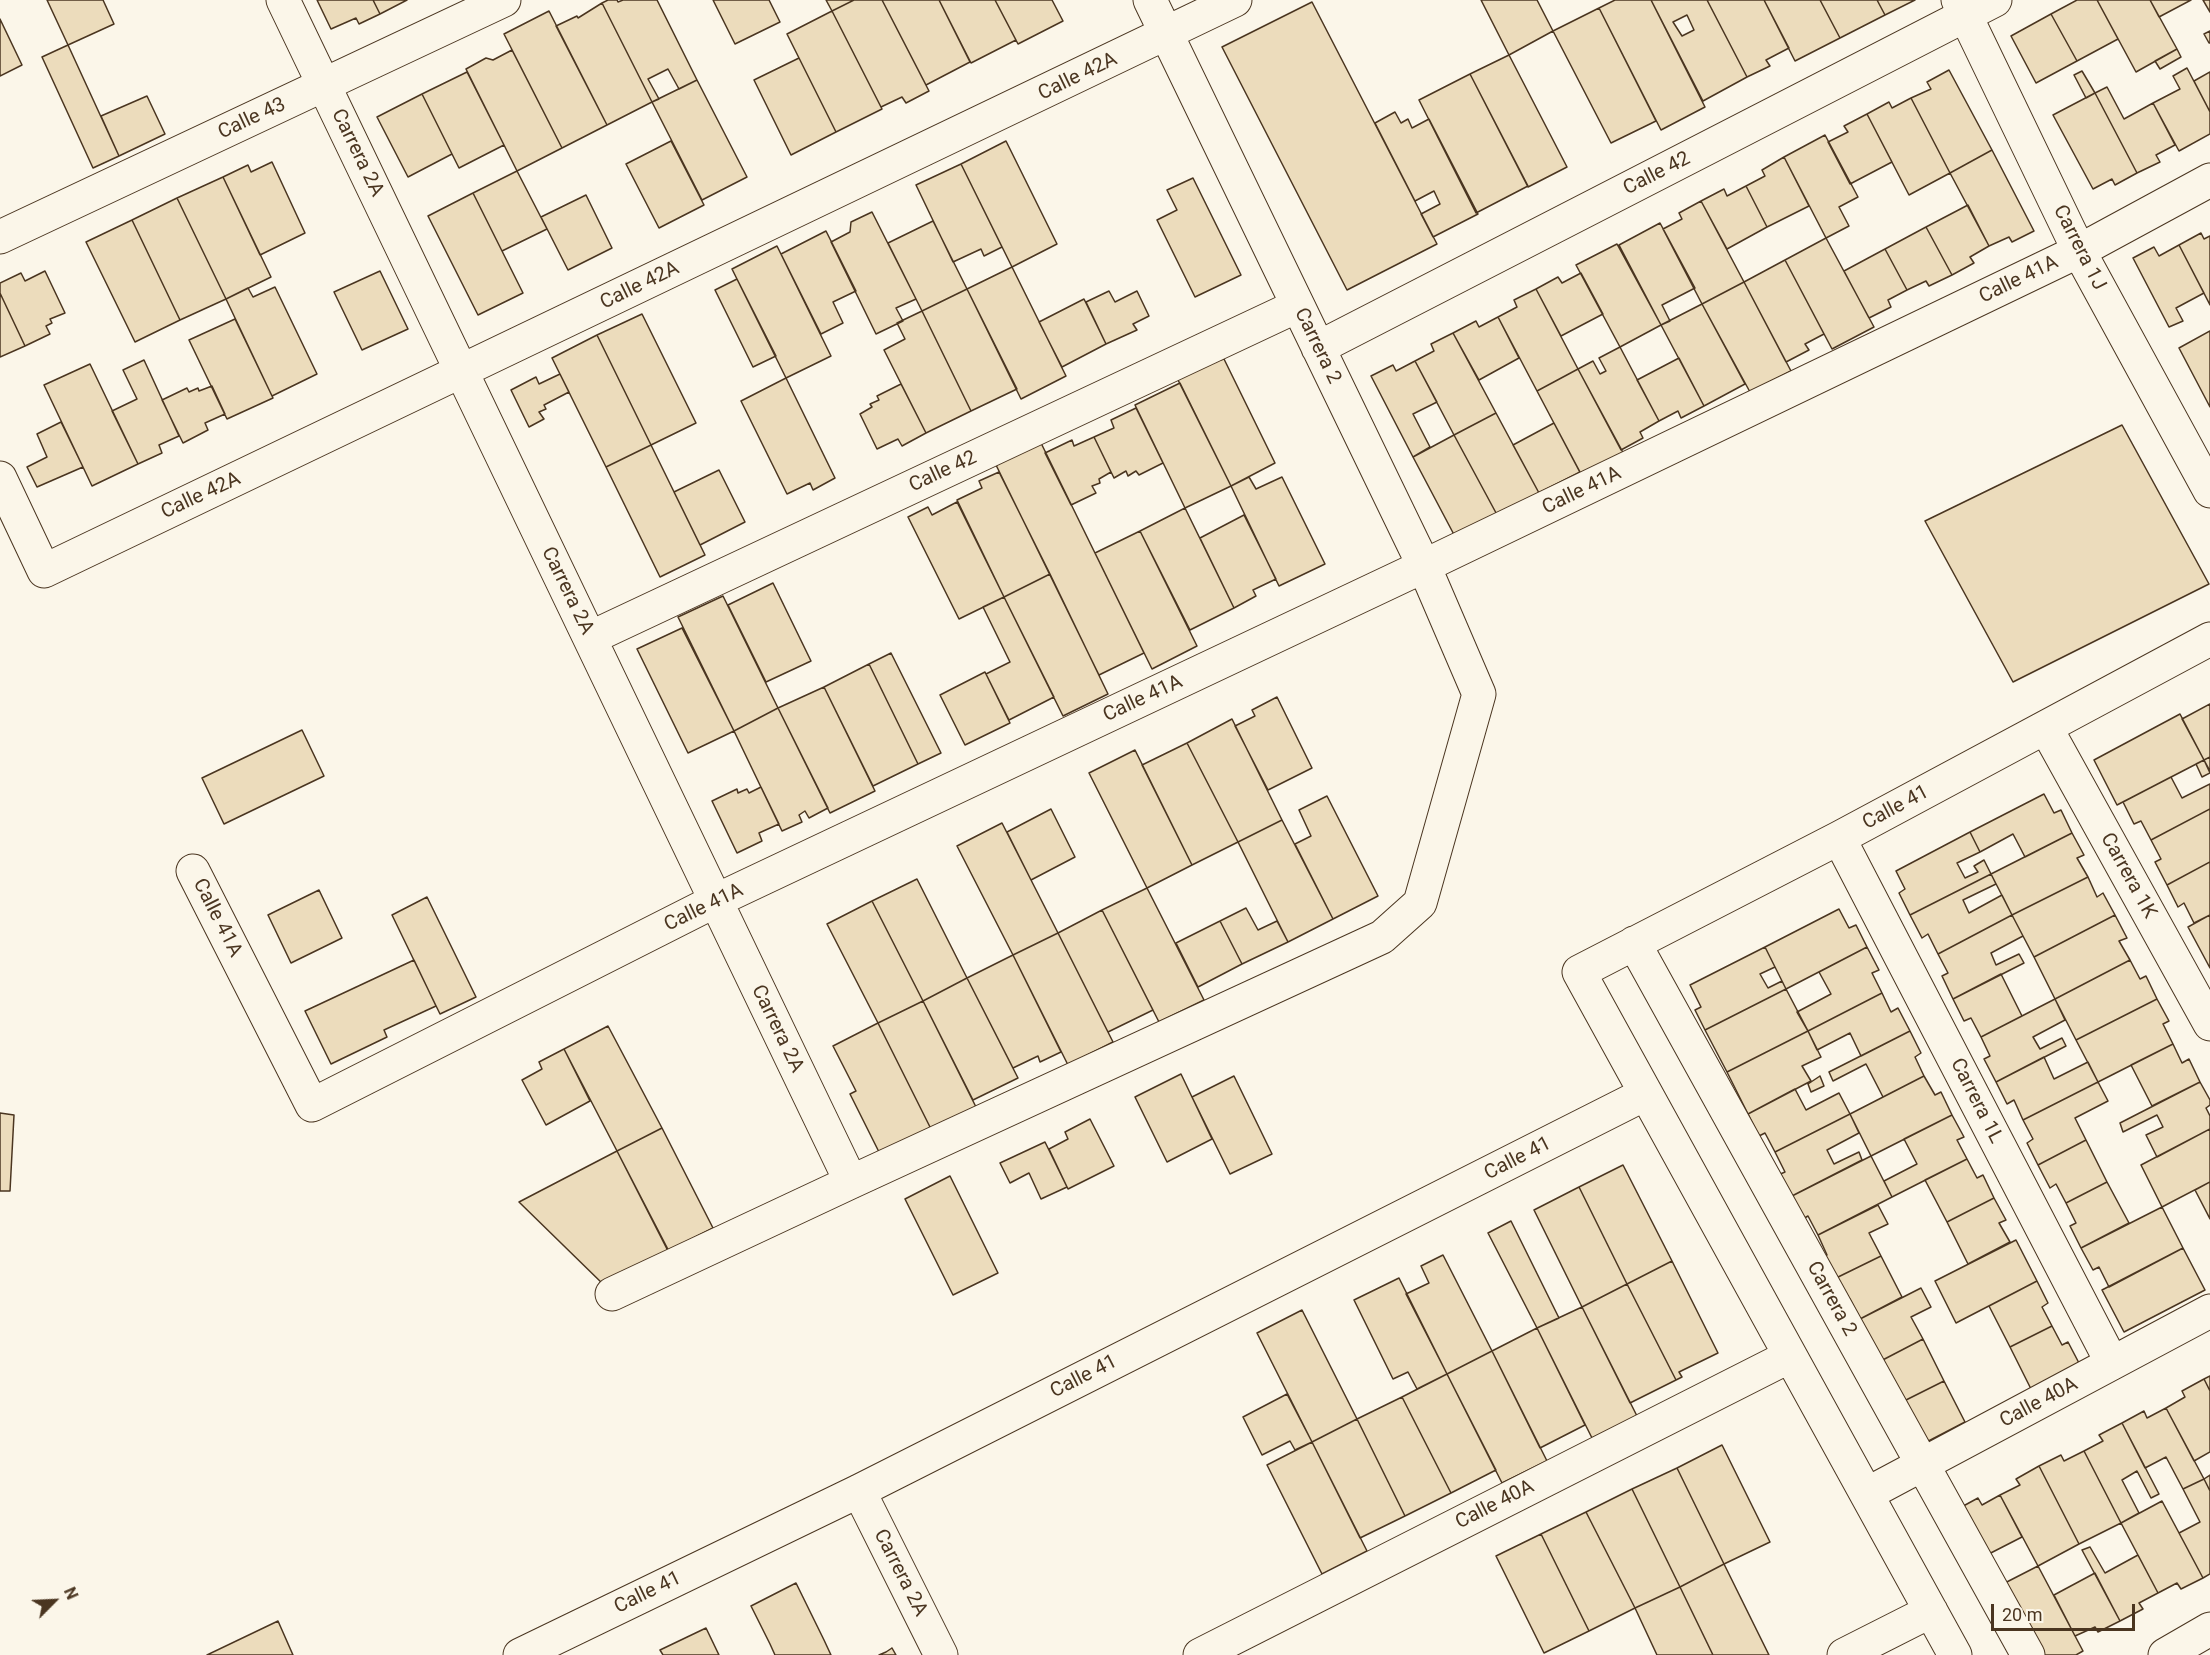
<!DOCTYPE html>
<html>
<head>
<meta charset="utf-8">
<style>
	body { margin:0 }
	#map { position:relative; width:2210px; height:1655px; overflow:hidden; background:#fbf6e9; font-family:Roboto,sans-serif }
	canvas { display:block }
	.north { position:absolute; left:24px; top:1571px; width:60px; height:60px; -webkit-text-stroke:4px #fbf6e9; paint-order:stroke; rotate:66deg; font-size:16px; font-weight:700; line-height:24px; text-align:center; color:#4a3520 }
	.north::after { content:''; display:block; margin:auto; width:21px; height:27px; background:#4a3520; clip-path:polygon(50% 0,100% 100%,50% 72%,0 100%) }
	.scale { position:absolute; left:1991px; top:1604px; width:144px; height:27px; box-sizing:border-box; border:3px solid #4a3520; border-top:0; padding-left:8px; font-size:18px; line-height:21px; white-space:nowrap; color:#4a3520; -webkit-text-stroke:4px #fbf6e9; paint-order:stroke }
</style>
</head>
<body>
<div id="map">
<canvas width="2210" height="1655"></canvas>
<div class="north">N</div>
<div class="scale">20 m</div>
</div>
<script>
const context = document.querySelector('canvas').getContext('2d');
context.lineJoin = 'round';
function fillPath(path, color) { context.fillStyle = color; context.fill(path, 'evenodd'); }
const toPath = rows => new Path2D(rows.map(r => 'M' + r).join(''));
function strokePath(path, color, width, dash) { context.strokeStyle = color; context.lineWidth = width; context.lineCap = dash ? 'butt' : 'round'; context.setLineDash(dash || []); context.stroke(path); }
function label(font, color, halo, rows, align = 'center') {
  context.font = font + ' Roboto,sans-serif'; context.lineWidth = 4.5; context.setLineDash([]); context.textBaseline = 'middle'; context.strokeStyle = halo; context.fillStyle = color; for (const [text, x, y, turn = 0] of rows) {
    context.save(); context.translate(x, y); context.rotate((+turn || 0) * Math.PI / 180); context.textAlign = isNaN(turn) ? turn : align; if (halo) context.strokeText(text, 0, 0); context.fillText(text, 0, 0); context.restore();
  }
}
const building = toPath([
	[47,0,103,0,114,24,68,45,47,0],
	[317,0,373,0,380,14,359,24,356,18,331,29,317,0],
	[373,0,407,0,380,14,373,0],
	[608,0,617,0,618,2,623,0,657,0,697,80,679,89,668,69,648,79,659,99,652,102,602,3,608,0],
	[713,0,769,0,780,22,735,44,713,0],
	[826,0,854,0,832,11,826,0],
	[854,0,882,0,929,91,906,103,902,97,881,107,832,11,854,0],
	[882,0,939,0,970,62,926,85,882,0],
	[939,0,995,0,1016,40,971,63,939,0],
	[995,0,1052,0,1063,21,1018,44,995,0],
	[1481,0,1537,0,1553,31,1509,55,1481,0],
	[1615,0,1651,0,1705,107,1661,130,1599,8,1615,0],
	[1651,0,1707,0,1747,77,1703,101,1651,0],
	[1687,15,1694,30,1682,36,1673,22,1687,15],
	[1707,0,1764,0,1789,48,1766,60,1770,66,1747,77,1707,0],
	[1764,0,1820,0,1840,38,1795,61,1764,0],
	[1820,0,1877,0,1885,15,1840,38,1820,0],
	[1877,0,1915,0,1885,15,1877,0],
	[2077,0,2097,0,2118,39,2077,61,2051,14,2077,0],
	[2097,0,2150,0,2177,49,2136,72,2097,0],
	[2150,0,2191,0,2159,17,2150,0],
	[2203,0,2210,0,2210,12,2203,0],
	[1312,2,1437,244,1347,290,1222,47,1312,2],
	[602,3,652,102,607,125,556,26,577,16,578,18,602,3],
	[1599,8,1656,121,1611,143,1553,31,1599,8],
	[549,11,607,125,562,148,504,34,549,11],
	[832,11,882,109,836,132,787,34,832,11],
	[2051,14,2077,61,2036,83,2011,36,2051,14],
	[0,19,22,65,0,76,0,19],
	[2210,31,2210,43,2209,43,2204,34,2210,31],
	[68,45,119,156,93,168,42,57,68,45],
	[2177,49,2181,57,2160,69,2155,61,2177,49],
	[512,50,562,148,517,171,466,69,486,58,493,60,512,50],
	[1509,55,1567,167,1528,187,1470,74,1509,55],
	[799,58,836,132,791,155,754,80,799,58],
	[2187,68,2210,112,2210,134,2179,151,2153,103,2180,89,2173,76,2187,68],
	[1949,70,1992,150,1950,173,1911,98,1931,89,1927,82,1949,70],
	[2082,71,2095,93,2086,98,2074,75,2082,71],
	[467,72,504,145,459,168,422,94,467,72],
	[2210,72,2210,112,2194,81,2210,72],
	[1470,74,1528,186,1476,213,1419,100,1470,74],
	[697,80,747,177,702,200,652,102,697,80],
	[2107,87,2124,119,2153,103,2175,145,2156,155,2160,162,2137,173,2095,93,2107,87],
	[2095,93,2137,173,2115,185,2112,179,2093,189,2053,115,2095,93],
	[422,94,452,154,408,177,377,117,422,94],
	[147,96,165,134,119,156,101,116,147,96],
	[1911,98,1950,173,1909,195,1867,114,1889,102,1892,108,1911,98],
	[1395,112,1401,123,1408,119,1412,128,1429,119,1478,214,1433,237,1421,214,1440,204,1434,191,1415,201,1375,123,1395,112],
	[1867,114,1892,162,1850,184,1828,142,1848,132,1844,126,1867,114],
	[1825,135,1858,197,1839,207,1849,226,1826,238,1784,157,1825,135],
	[671,141,704,205,659,228,626,164,671,141],
	[1006,141,1057,244,1012,267,961,164,1006,141],
	[1992,150,2034,231,2012,242,2009,237,1989,246,1950,173,1992,150],
	[1784,157,1809,206,1767,227,1746,186,1765,176,1762,170,1784,157],
	[272,162,305,233,260,255,223,177,248,165,251,172,272,162],
	[961,164,1002,247,984,256,981,249,953,262,916,185,961,164],
	[517,171,547,229,502,251,473,193,517,171],
	[223,177,271,277,226,299,177,198,223,177],
	[1193,178,1241,275,1195,297,1157,220,1177,210,1167,190,1193,178],
	[1746,186,1767,227,1727,249,1701,201,1724,189,1727,196,1746,186],
	[473,193,523,293,478,315,428,216,473,193],
	[586,195,612,248,568,270,541,217,586,195],
	[177,198,226,299,180,320,132,220,177,198],
	[1701,201,1744,282,1702,304,1663,229,1682,219,1679,213,1701,201],
	[1968,205,1989,246,1970,257,1974,263,1952,275,1926,227,1968,205],
	[872,212,916,299,896,308,903,321,876,334,831,242,850,232,851,222,872,212],
	[132,220,180,320,135,342,86,242,132,220],
	[933,221,967,289,922,311,888,243,933,221],
	[1660,223,1695,288,1662,305,1670,321,1661,325,1619,245,1660,223],
	[1926,227,1952,275,1929,286,1926,281,1907,290,1885,249,1926,227],
	[826,231,856,291,833,302,843,323,821,334,781,254,826,231],
	[2201,233,2204,239,2210,236,2210,305,2179,245,2201,233],
	[1826,238,1874,327,1832,349,1785,260,1826,238],
	[1617,244,1661,325,1620,347,1576,265,1617,244],
	[2179,245,2204,293,2176,308,2183,321,2169,327,2133,258,2154,247,2159,256,2179,245],
	[777,246,831,356,786,378,732,269,777,246],
	[1885,249,1907,290,1888,300,1891,307,1869,318,1844,271,1885,249],
	[1785,260,1824,334,1805,344,1809,350,1786,362,1744,282,1785,260],
	[1012,267,1066,376,1021,399,967,289,1012,267],
	[45,271,65,313,50,319,52,323,46,326,50,334,25,346,0,293,0,283,21,273,25,281,45,271],
	[380,271,408,329,362,350,334,292,380,271],
	[1581,273,1603,314,1561,336,1536,289,1558,277,1562,283,1581,273],
	[737,279,776,356,753,367,715,290,737,279],
	[1744,282,1791,371,1750,392,1702,304,1744,282],
	[275,287,317,374,272,396,226,299,248,288,253,297,275,287],
	[967,289,1017,389,971,411,922,311,967,289],
	[1536,289,1578,369,1537,391,1498,317,1517,307,1514,300,1536,289],
	[1109,291,1115,302,1137,291,1149,316,1133,324,1137,330,1106,344,1086,302,1109,291],
	[0,293,25,346,0,357,0,293],
	[1084,299,1106,344,1062,367,1039,322,1084,299],
	[1702,304,1745,384,1704,406,1661,325,1702,304],
	[922,311,971,411,926,433,884,350,905,339,897,323,922,311],
	[642,314,696,423,651,445,597,335,642,314],
	[1498,317,1519,358,1479,380,1453,333,1476,321,1479,327,1498,317],
	[235,319,273,398,227,419,189,340,235,319],
	[2210,331,2210,407,2179,348,2210,331],
	[1453,333,1496,413,1454,435,1415,361,1434,351,1431,344,1453,333],
	[597,335,651,445,606,467,552,358,597,335],
	[1620,347,1659,421,1640,432,1643,438,1621,450,1578,369,1593,361,1600,374,1606,371,1599,358,1620,347],
	[1679,358,1704,406,1681,418,1678,411,1659,421,1637,380,1679,358],
	[1224,359,1275,463,1231,486,1174,372,1224,359],
	[144,360,179,436,159,445,162,453,138,464,112,411,137,399,123,370,144,360],
	[1415,361,1437,402,1413,414,1430,447,1413,457,1371,376,1393,365,1396,371,1415,361],
	[90,364,138,464,92,486,44,385,90,364],
	[1578,369,1626,458,1584,480,1537,391,1578,369],
	[560,374,569,392,544,405,546,409,539,412,544,419,529,427,511,390,536,377,539,384,560,374],
	[786,378,835,478,813,490,810,483,787,494,741,401,786,378],
	[1180,383,1231,486,1185,508,1135,405,1180,383],
	[901,384,926,433,902,446,898,439,877,449,860,414,872,407,870,404,879,400,877,396,901,384],
	[212,386,225,414,205,423,208,430,183,443,162,400,187,388,189,392,198,388,199,391,212,386],
	[1136,408,1163,463,1139,475,1136,471,1128,476,1126,471,1114,478,1094,437,1114,428,1111,420,1136,408],
	[1496,413,1539,493,1502,524,1454,435,1496,413],
	[61,422,83,467,37,487,27,467,47,457,37,434,61,422],
	[1554,423,1580,472,1539,493,1513,445,1554,423],
	[2122,425,2209,584,2013,682,1925,521,2122,425],
	[1454,435,1502,524,1460,546,1413,457,1454,435],
	[1094,437,1111,472,1099,479,1100,483,1092,486,1096,493,1071,505,1045,453,1072,440,1074,446,1094,437],
	[1041,443,1144,653,1099,675,996,465,1041,443],
	[651,445,705,555,660,577,606,467,651,445],
	[719,470,745,522,700,545,674,492,719,470],
	[999,472,1050,574,1004,597,957,500,982,488,979,481,999,472],
	[1249,477,1256,489,1282,477,1325,564,1279,586,1231,486,1249,477],
	[957,502,1004,597,959,619,908,517,928,507,932,515,957,502],
	[1185,508,1234,608,1190,630,1140,531,1185,508],
	[1244,515,1276,579,1253,590,1256,596,1234,608,1200,538,1244,515],
	[1140,531,1197,646,1152,669,1095,553,1140,531],
	[1050,574,1108,694,1063,716,1004,597,1050,574],
	[773,583,811,661,766,682,728,605,773,583],
	[723,596,778,708,734,731,678,617,723,596],
	[1004,597,1054,697,1009,720,986,674,1010,662,983,607,1004,597],
	[682,628,734,731,688,753,637,649,682,628],
	[891,653,941,753,918,764,869,664,891,653],
	[869,664,918,764,873,786,824,687,869,664],
	[985,672,1010,723,965,745,940,695,985,672],
	[824,687,875,791,830,813,778,708,824,687],
	[1277,697,1312,768,1268,790,1235,726,1255,716,1252,710,1277,697],
	[2210,704,2210,757,2204,760,2182,719,2210,704],
	[778,708,828,808,809,818,805,811,799,815,802,822,782,831,734,731,778,708],
	[2180,714,2204,760,2117,805,2094,760,2180,714],
	[1232,719,1282,820,1238,842,1187,743,1232,719],
	[302,730,324,776,224,824,202,778,302,730],
	[1187,743,1238,842,1192,865,1142,765,1187,743],
	[1135,750,1192,865,1147,888,1089,773,1135,750],
	[2210,757,2210,771,2204,760,2210,757],
	[2204,760,2210,773,2202,777,2196,764,2204,760],
	[2171,777,2182,798,2210,784,2210,809,2151,840,2141,821,2134,824,2123,802,2171,777],
	[761,787,779,824,759,833,762,841,737,853,712,801,737,789,738,793,747,789,749,793,761,787],
	[2044,794,2054,813,2061,810,2072,833,2025,857,2013,834,1980,852,1970,832,2044,794],
	[1327,796,1378,896,1333,919,1295,844,1311,836,1299,810,1327,796],
	[1051,809,1075,857,1031,880,1007,832,1051,809],
	[2210,809,2210,862,2167,885,2155,862,2161,859,2151,840,2210,809],
	[1282,820,1333,919,1288,942,1238,842,1282,820],
	[1002,823,1058,933,1013,955,957,846,1002,823],
	[1970,832,1980,852,1957,863,1965,878,1978,872,1974,866,1984,860,1991,874,1910,915,1899,893,1905,889,1896,871,1970,832],
	[2072,833,2084,855,2077,858,2088,877,2012,915,1991,874,2072,833],
	[2210,862,2210,915,2194,923,2184,903,2178,907,2167,885,2210,862],
	[1991,874,1996,884,1963,900,1969,913,2002,895,2012,915,1938,954,1928,934,1922,938,1910,915,1991,874],
	[2088,877,2097,897,2103,893,2115,915,2034,957,2012,915,2088,877],
	[917,879,967,978,923,1001,872,901,917,879],
	[1147,888,1204,1000,1159,1022,1102,910,1147,888],
	[319,890,342,938,291,963,268,915,319,890],
	[427,897,476,997,440,1014,392,915,427,897],
	[872,901,923,1001,878,1023,827,924,872,901],
	[1246,908,1258,930,1277,921,1288,942,1242,964,1220,921,1246,908],
	[1839,909,1849,928,1856,925,1867,947,1786,989,1765,947,1839,909],
	[1102,910,1153,1010,1108,1032,1058,933,1102,910],
	[2012,915,2023,936,1991,953,1996,965,2019,954,2024,963,1953,999,1942,976,1948,973,1938,954,2012,915],
	[2115,915,2127,938,2119,941,2130,960,2055,999,2034,957,2115,915],
	[2210,915,2210,968,2188,927,2210,915],
	[1220,921,1242,964,1198,987,1176,943,1220,921],
	[1058,933,1113,1042,1068,1065,1013,955,1058,933],
	[1765,947,1775,967,1760,974,1768,988,1782,981,1786,989,1705,1030,1695,1010,1701,1007,1690,985,1765,947],
	[1867,947,1879,970,1872,973,1882,993,1808,1031,1797,1012,1831,994,1819,972,1867,947],
	[1013,955,1061,1052,1040,1062,1038,1056,1013,1068,967,978,1013,955],
	[414,960,436,1006,384,1030,387,1037,331,1064,305,1011,414,960],
	[2130,960,2140,979,2146,976,2157,999,2076,1040,2055,999,2130,960],
	[2001,974,2022,1016,1981,1037,1971,1018,1964,1021,1953,999,2001,974],
	[967,978,1018,1078,973,1100,923,1001,967,978],
	[1786,989,1808,1031,1727,1072,1705,1030,1786,989],
	[1882,993,1891,1012,1898,1008,1910,1031,1861,1056,1850,1033,1817,1050,1808,1031,1882,993],
	[2055,999,2065,1020,2033,1037,2040,1049,2062,1038,2066,1046,1996,1082,1984,1059,1990,1056,1981,1037,2055,999],
	[2157,999,2169,1021,2163,1024,2173,1044,2098,1082,2076,1040,2157,999],
	[923,1001,980,1115,933,1133,878,1023,923,1001],
	[878,1023,933,1133,882,1158,850,1094,856,1091,833,1046,878,1023],
	[608,1026,662,1128,617,1151,564,1049,608,1026],
	[1808,1031,1821,1057,1802,1066,1811,1081,1748,1114,1727,1072,1808,1031],
	[1910,1031,1921,1053,1915,1057,1924,1076,1883,1097,1866,1064,1833,1081,1829,1072,1910,1031],
	[2173,1044,2182,1063,2189,1059,2200,1082,2152,1106,2131,1065,2173,1044],
	[564,1049,590,1101,546,1125,522,1080,542,1069,539,1062,564,1049],
	[2044,1057,2054,1079,2088,1062,2098,1082,2023,1120,2014,1100,2007,1104,1996,1082,2044,1057],
	[1181,1074,1212,1139,1167,1162,1135,1097,1181,1074],
	[1234,1076,1272,1154,1230,1174,1192,1097,1234,1076],
	[1820,1076,1824,1086,1811,1092,1808,1084,1820,1076],
	[1924,1076,1935,1095,1941,1092,1952,1115,1871,1156,1850,1114,1924,1076],
	[2098,1082,2108,1101,2075,1118,2086,1140,2038,1165,2027,1143,2033,1139,2023,1120,2098,1082],
	[2200,1082,2210,1100,2210,1105,2206,1108,2210,1116,2210,1129,2157,1157,2146,1135,2163,1127,2157,1115,2123,1132,2120,1123,2200,1082],
	[1795,1089,1806,1110,1839,1093,1850,1114,1775,1152,1765,1133,1759,1136,1748,1114,1795,1089],
	[0,1113,14,1115,10,1191,0,1191,0,1113],
	[1850,1114,1859,1133,1827,1150,1834,1164,1859,1152,1862,1160,1790,1197,1778,1175,1785,1172,1775,1152,1850,1114],
	[1952,1115,1964,1137,1957,1140,1967,1159,1892,1197,1884,1181,1917,1164,1904,1139,1952,1115],
	[1090,1119,1114,1166,1068,1189,1049,1149,1068,1139,1065,1132,1090,1119],
	[662,1128,713,1228,668,1251,617,1151,662,1128],
	[2210,1129,2210,1182,2162,1207,2141,1165,2210,1129],
	[2086,1140,2107,1182,2066,1203,2056,1184,2050,1188,2038,1165,2086,1140],
	[1045,1142,1067,1187,1041,1199,1029,1173,1010,1183,1000,1163,1045,1142],
	[617,1151,674,1261,606,1287,519,1202,617,1151],
	[1871,1156,1892,1197,1818,1235,1808,1216,1801,1220,1790,1197,1871,1156],
	[1967,1159,1977,1178,1983,1175,1994,1198,1947,1222,1925,1180,1967,1159],
	[1623,1165,1672,1261,1627,1284,1579,1187,1623,1165],
	[950,1176,998,1273,953,1295,905,1199,950,1176],
	[2107,1182,2129,1223,2081,1248,2070,1226,2076,1223,2066,1203,2107,1182],
	[2210,1182,2210,1219,2195,1190,2210,1182],
	[1579,1187,1627,1284,1582,1307,1534,1210,1579,1187],
	[1994,1198,2006,1220,1999,1223,2010,1242,1968,1264,1947,1222,1994,1198],
	[1878,1205,1888,1224,1869,1233,1881,1256,1832,1280,1821,1258,1827,1255,1818,1235,1878,1205],
	[2162,1207,2183,1248,2109,1287,2099,1267,2093,1270,2081,1248,2162,1207],
	[1511,1221,1559,1318,1537,1328,1488,1233,1511,1221],
	[2016,1240,2037,1281,1956,1323,1935,1281,2016,1240],
	[2183,1248,2205,1290,2124,1332,2102,1290,2183,1248],
	[1443,1255,1492,1351,1447,1374,1406,1294,1429,1283,1421,1266,1443,1255],
	[1881,1256,1902,1297,1860,1319,1850,1299,1844,1303,1832,1280,1881,1256],
	[1672,1261,1718,1353,1679,1372,1682,1377,1676,1380,1627,1284,1672,1261],
	[1399,1278,1447,1374,1417,1389,1408,1372,1393,1379,1354,1300,1399,1278],
	[2037,1281,2048,1303,2042,1307,2052,1326,2010,1347,1989,1306,2037,1281],
	[1627,1284,1676,1380,1630,1403,1582,1307,1627,1284],
	[1921,1288,1931,1307,1911,1317,1923,1339,1875,1364,1860,1319,1921,1288],
	[1582,1307,1637,1416,1592,1438,1537,1328,1582,1307],
	[1302,1310,1357,1419,1312,1442,1257,1333,1302,1310],
	[2052,1326,2062,1345,2068,1342,2080,1365,2031,1389,2010,1347,2052,1326],
	[1537,1328,1585,1425,1540,1448,1492,1351,1537,1328],
	[1923,1339,1944,1381,1902,1402,1875,1364,1923,1339],
	[1492,1351,1547,1461,1502,1483,1447,1374,1492,1351],
	[1447,1374,1496,1470,1451,1493,1402,1397,1447,1374],
	[2210,1376,2210,1391,2204,1379,2210,1376],
	[2204,1379,2210,1391,2210,1452,2194,1461,2166,1408,2185,1397,2182,1391,2204,1379],
	[1944,1381,1965,1422,1917,1447,1902,1402,1944,1381],
	[1287,1394,1312,1442,1295,1450,1290,1441,1262,1455,1243,1417,1287,1394],
	[1402,1397,1451,1493,1405,1516,1357,1419,1402,1397],
	[2166,1408,2204,1479,2183,1489,2166,1457,2145,1468,2122,1423,2144,1411,2147,1418,2166,1408],
	[1357,1419,1405,1516,1360,1538,1312,1442,1357,1419],
	[2122,1423,2159,1494,2151,1498,2137,1471,2122,1480,2139,1513,2121,1523,2084,1451,2103,1441,2099,1435,2122,1423],
	[1312,1442,1367,1551,1322,1574,1267,1465,1312,1442],
	[1722,1445,1770,1542,1724,1564,1677,1468,1722,1445],
	[2084,1451,2121,1523,2079,1544,2039,1466,2061,1455,2064,1461,2084,1451],
	[2039,1466,2079,1544,2038,1566,2000,1495,2020,1485,2016,1479,2039,1466],
	[1677,1468,1724,1564,1680,1587,1632,1489,1677,1468],
	[2210,1475,2210,1491,2204,1479,2210,1475],
	[2204,1479,2210,1491,2210,1574,2203,1578,2179,1533,2200,1522,2183,1489,2204,1479],
	[1632,1489,1680,1587,1635,1608,1586,1512,1632,1489],
	[2000,1495,2022,1537,1981,1558,1956,1510,1978,1498,1982,1505,2000,1495],
	[2162,1501,2203,1578,2181,1589,2177,1583,2158,1593,2121,1523,2162,1501],
	[1586,1512,1635,1608,1589,1631,1541,1534,1586,1512],
	[1541,1534,1589,1631,1544,1653,1496,1556,1541,1534],
	[2090,1547,2105,1573,2138,1555,2158,1593,2139,1603,2143,1609,2120,1621,2082,1550,2090,1547],
	[1724,1564,1769,1655,1713,1655,1680,1587,1724,1564],
	[2038,1566,2083,1651,2076,1655,2032,1655,1997,1587,2038,1566],
	[2095,1573,2120,1621,2098,1632,2095,1627,2075,1636,2054,1595,2095,1573],
	[796,1583,824,1640,831,1655,775,1655,770,1644,751,1606,796,1583],
	[1680,1587,1713,1655,1657,1655,1635,1608,1680,1587],
	[278,1621,293,1655,207,1655,278,1621],
	[706,1628,719,1655,663,1655,660,1650,706,1628],
	[892,1648,896,1655,879,1655,886,1652,892,1648]
]);
fillPath(building, '#ecdcbc');
strokePath(building, '#4a3520', 1.5);
const street = toPath([
	[283,0,851,1182],
	[1958,0,2079,251,2210,491],
	[0,237,504,0],
	[1318,348,1995,0],
	[0,478,44,571,1235,0],
	[590,638,1297,306],
	[2046,728,2210,1024],
	[1839,838,2112,1363],
	[193,871,312,1105,715,901,1424,566,2079,251,2210,180],
	[1634,943,2028,1655],
	[612,1294,851,1182,1382,937,1420,903,1479,694,1424,566,1150,0],
	[859,1491,941,1655],
	[1867,1494,2210,1311],
	[520,1655,859,1491,1645,1094],
	[1200,1655,1790,1356],
	[1844,1655,1931,1611],
	[1955,1655,1579,972,1839,838,2210,639],
	[2165,1655,2210,1629]
]);
strokePath(street, '#4a3520', 35);
strokePath(street, '#fbf6e9', 33);
label('20px', '#4a3520', '#fbf6e9', [
	["Calle 42A",1078,77,-26],
	["Calle 43",252,119,-25],
	["Carrera 2A",357,153,64],
	["Calle 42",1657,174,-27],
	["Carrera 1J",2079,248,63],
	["Calle 41A",2019,280,-26],
	["Calle 42A",640,286,-26],
	["Carrera 2",1317,346,64],
	["Calle 42",943,472,-25],
	["Calle 41A",1582,491,-26],
	["Calle 42A",201,496,-25],
	["Carrera 2A",567,591,64],
	["Calle 41A",1143,699,-25],
	["Calle 41",1896,808,-28],
	["Carrera 1K",2128,876,61],
	["Calle 41A",704,908,-26],
	["Calle 41A",217,918,63],
	["Carrera 2A",777,1029,64],
	["Carrera 1L",1976,1101,63],
	["Calle 41",1518,1159,-27],
	["Carrera 2",1831,1299,61],
	["Calle 41",1084,1377,-27],
	["Calle 40A",2039,1403,-28],
	["Calle 40A",1495,1505,-27],
	["Carrera 2A",900,1573,63],
	["Calle 41",648,1593,-26]
]);
</script>
</body>
</html>
